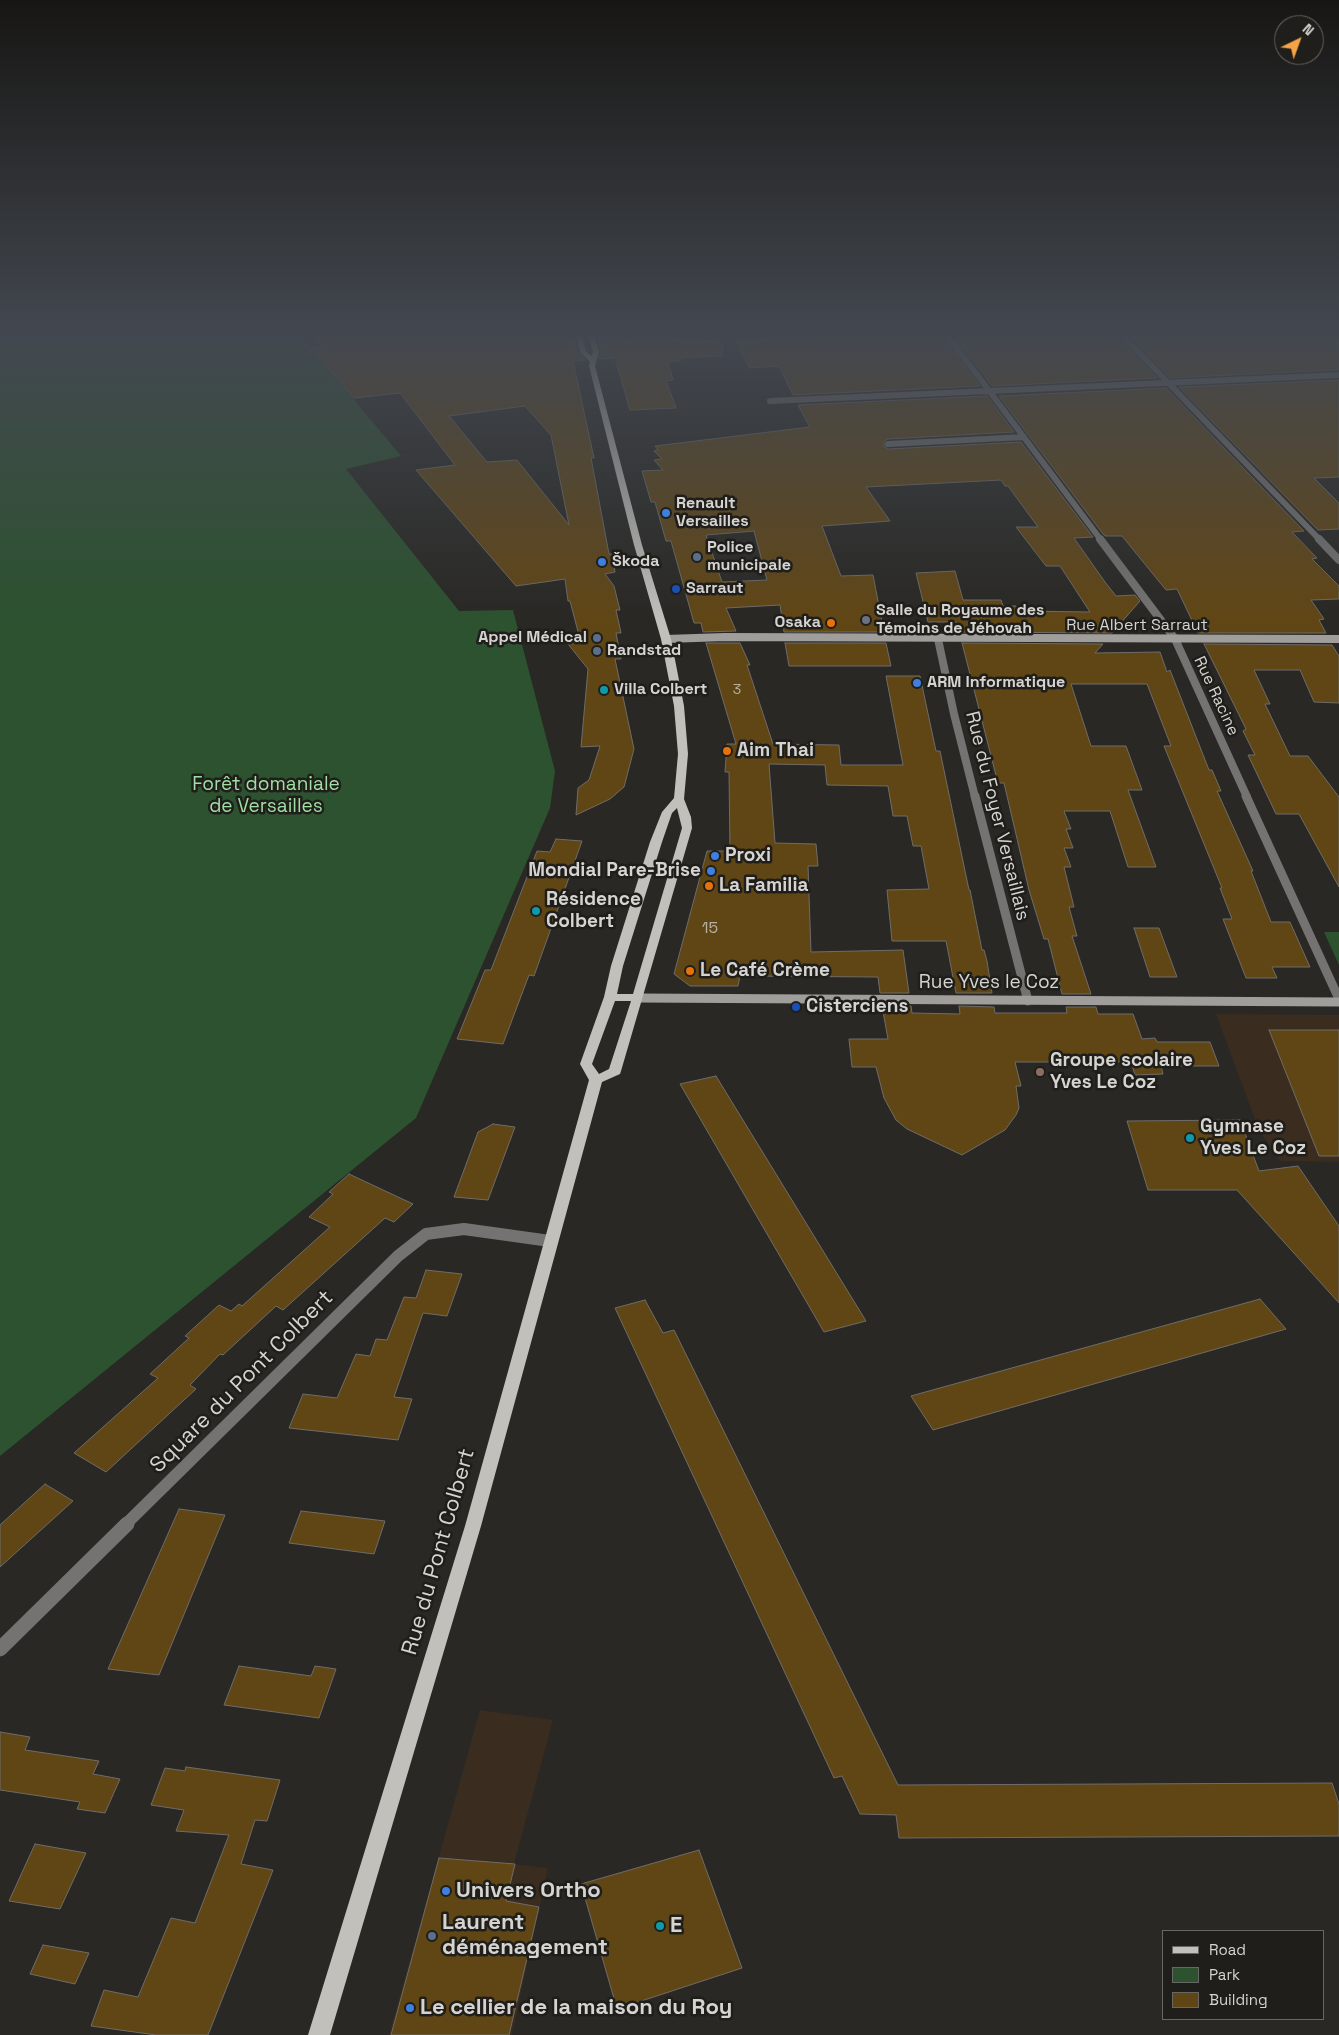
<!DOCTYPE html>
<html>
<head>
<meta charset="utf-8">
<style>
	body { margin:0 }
	#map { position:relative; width:1339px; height:2035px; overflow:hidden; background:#292824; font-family:"Space Grotesk",sans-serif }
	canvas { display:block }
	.legend { position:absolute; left:1162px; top:1930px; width:162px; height:90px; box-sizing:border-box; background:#1f1e1a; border:1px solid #686763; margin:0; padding:6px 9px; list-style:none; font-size:15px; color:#d5d4d1 }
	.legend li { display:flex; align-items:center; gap:10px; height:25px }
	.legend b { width:25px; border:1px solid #686763 }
	.north { position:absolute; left:1274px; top:15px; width:50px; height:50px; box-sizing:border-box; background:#1f1e1a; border:1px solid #686763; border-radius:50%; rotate:42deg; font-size:14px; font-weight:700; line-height:20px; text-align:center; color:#d5d4d1 }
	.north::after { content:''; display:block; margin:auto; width:18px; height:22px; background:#f4a345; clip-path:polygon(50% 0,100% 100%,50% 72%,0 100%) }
</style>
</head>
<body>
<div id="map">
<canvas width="1339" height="2035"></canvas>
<ul class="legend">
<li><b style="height:6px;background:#c2c0bb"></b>Road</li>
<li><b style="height:14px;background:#2c522f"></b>Park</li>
<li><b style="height:14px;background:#614615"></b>Building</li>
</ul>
<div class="north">N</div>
</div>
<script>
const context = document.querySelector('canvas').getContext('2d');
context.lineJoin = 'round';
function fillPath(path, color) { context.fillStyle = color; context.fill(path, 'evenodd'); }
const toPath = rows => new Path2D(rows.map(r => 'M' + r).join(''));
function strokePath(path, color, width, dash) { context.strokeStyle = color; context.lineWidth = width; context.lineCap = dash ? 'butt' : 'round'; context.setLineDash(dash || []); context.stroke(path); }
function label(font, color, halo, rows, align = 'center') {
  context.font = font + ' "Space Grotesk",sans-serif'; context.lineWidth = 5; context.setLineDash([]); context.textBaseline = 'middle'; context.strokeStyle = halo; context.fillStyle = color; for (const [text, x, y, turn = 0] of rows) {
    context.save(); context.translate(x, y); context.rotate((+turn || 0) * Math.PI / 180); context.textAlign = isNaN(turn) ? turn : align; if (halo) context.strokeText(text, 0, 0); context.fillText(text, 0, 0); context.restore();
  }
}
fillPath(toPath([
	[1216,1014,1339,1015,1339,1162,1280,1161,1259,1130],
	[480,1710,553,1720,514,1864,548,1868,512,2035,389,2035]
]), '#3a2c1f');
fillPath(toPath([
	[0,336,301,336,401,456,346,469,459,611,513,610,555,771,550,808,416,1118,0,1456],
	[1324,932,1339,932,1339,965]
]), '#2c522f');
const building = toPath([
	[313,336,567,336,568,341,575,341,578,352,585,360,573,361,594,458,591,458,609,554,612,554,615,572,605,574,614,586,620,610,616,610,621,633,616,633,621,659,615,659,634,749,624,787,610,799,576,815,578,788,589,780,600,746,581,747,588,669,568,644,581,643,570,601,568,601,565,579,516,586,416,470,455,465,400,393,354,398,311,348,323,347,313,336],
	[525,406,551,435,569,525,517,460,487,462,449,416,525,406],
	[810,336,943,336,980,386,793,395,779,366,749,368,736,340,810,336],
	[954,336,1108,336,1111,338,1118,338,1157,378,992,386,954,336],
	[1179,336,1339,336,1339,370,1170,378,1131,337,1179,336],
	[656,337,723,342,722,356,680,358,681,361,668,362,673,380,666,381,676,408,630,410,615,358,599,359,601,351,598,342,656,337],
	[1339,380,1339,477,1314,478,1339,503,1339,529,1318,530,1179,387,1339,380],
	[1166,388,1304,531,1292,532,1317,558,1312,559,1339,586,1339,599,1311,600,1324,619,1319,620,1326,633,1198,633,1177,589,1166,590,1122,536,1105,536,1103,534,999,396,1166,388],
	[987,396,1014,432,888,439,884,441,884,446,888,449,1021,442,1093,537,1074,538,1105,582,1116,596,1135,595,1140,601,1112,633,959,632,956,622,928,622,916,573,955,571,963,600,1001,600,1003,606,1016,606,1018,611,1090,612,1060,566,1046,566,1016,527,1038,527,1008,486,1005,486,1001,480,866,487,890,521,822,526,841,576,873,575,884,632,784,632,780,605,726,608,736,631,703,632,701,623,694,623,671,541,666,541,655,502,651,502,642,471,663,470,654,460,662,459,654,451,658,450,655,446,810,427,798,405,987,396],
	[754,531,767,580,722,582,706,535,754,531],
	[706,643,740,643,750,665,747,665,773,744,839,745,841,765,903,765,886,676,920,676,936,751,940,751,969,890,970,890,982,950,984,950,987,961,992,993,956,993,946,941,892,941,887,890,929,889,921,846,913,846,907,816,893,816,888,786,827,785,825,765,769,764,775,843,816,844,818,866,808,866,811,952,903,950,909,993,880,993,878,977,740,976,738,986,690,986,674,974,707,851,730,851,729,772,725,772,727,744,736,744,706,643],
	[785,643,886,643,891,666,789,666,785,643],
	[962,643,1103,644,1095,653,1160,652,1167,672,1170,670,1209,770,1212,770,1221,791,1217,791,1253,871,1251,871,1271,922,1290,922,1310,967,1272,967,1277,978,1246,978,1223,919,1232,919,1220,888,1222,888,1164,746,1171,746,1147,684,1071,684,1091,746,1126,746,1142,790,1128,790,1156,867,1128,867,1110,811,1064,811,1071,829,1066,829,1073,848,1064,848,1071,867,1064,867,1074,907,1069,907,1077,936,1072,936,1091,994,1062,994,1048,939,1044,939,1029,890,1004,783,998,783,962,643],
	[1204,644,1332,645,1339,656,1339,703,1314,702,1300,670,1254,670,1270,704,1265,704,1290,756,1308,756,1339,797,1339,887,1299,814,1276,814,1248,755,1255,755,1243,731,1246,729,1204,644],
	[556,839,582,841,534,976,529,975,503,1044,457,1039,485,970,491,970,537,851,550,852,556,839],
	[1134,928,1159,928,1177,977,1150,977,1134,928],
	[882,1006,911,1006,912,1013,960,1014,959,1006,994,1007,995,1013,1067,1013,1066,1007,1096,1007,1098,1014,1133,1014,1142,1039,1155,1038,1157,1042,1210,1042,1219,1066,1161,1066,1163,1074,1135,1075,1131,1062,1015,1062,1021,1086,1016,1086,1019,1108,1016,1115,1005,1130,962,1155,907,1129,896,1120,884,1098,876,1067,852,1067,849,1039,888,1039,882,1006],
	[1269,1030,1339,1030,1339,1156,1319,1156,1269,1030],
	[716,1076,866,1321,824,1332,680,1084,716,1076],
	[1240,1120,1259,1171,1298,1166,1339,1226,1339,1303,1237,1190,1148,1190,1127,1121,1240,1120],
	[493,1124,515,1127,488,1200,454,1197,478,1132,493,1124],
	[349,1174,413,1204,394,1222,385,1218,283,1310,276,1306,223,1355,220,1354,190,1385,196,1389,106,1472,74,1453,158,1378,150,1374,189,1338,185,1336,219,1305,231,1311,239,1304,242,1306,330,1227,309,1217,333,1194,329,1192,349,1174],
	[426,1270,462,1274,447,1316,423,1313,394,1397,412,1399,398,1440,289,1428,303,1394,337,1398,356,1354,370,1356,376,1339,387,1340,404,1297,416,1298,426,1270],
	[1260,1299,1286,1329,933,1430,911,1396,1260,1299],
	[645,1300,663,1333,674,1330,898,1785,1332,1783,1339,1804,1339,1836,899,1838,896,1815,860,1814,842,1776,834,1778,615,1308,645,1300],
	[45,1484,73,1501,0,1567,0,1525,45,1484],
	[179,1509,225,1515,159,1675,108,1669,179,1509],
	[301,1511,385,1521,374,1554,289,1543,301,1511],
	[239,1666,311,1676,315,1666,336,1669,319,1718,224,1705,239,1666],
	[0,1732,30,1737,25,1750,99,1761,93,1774,120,1779,105,1813,77,1809,80,1802,0,1790,0,1732],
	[186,1767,280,1780,267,1821,255,1820,241,1864,273,1870,208,2035,156,2035,91,2026,104,1990,138,1997,171,1918,195,1923,229,1835,176,1831,184,1810,151,1805,165,1768,185,1771,186,1767],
	[35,1844,86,1853,60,1909,9,1901,35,1844],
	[699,1850,742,1968,617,2009,581,1884,699,1850],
	[439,1858,515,1864,506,1901,539,1907,509,2035,391,2035,439,1858],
	[43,1945,89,1953,75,1984,30,1974,43,1945]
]);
fillPath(building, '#614615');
strokePath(building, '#6f6c68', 1);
strokePath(toPath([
	[948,336,1101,540],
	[1123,336,1320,540],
	[591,337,618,336],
	[770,401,1339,375],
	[888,444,1024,437]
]), '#747371', 6);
strokePath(toPath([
	[1100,539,1175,639,1247,797],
	[1319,539,1339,560],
	[938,639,954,714,975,797]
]), '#747371', 8);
strokePath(toPath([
	[975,796,1028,1001],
	[1246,796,1339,999]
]), '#747371', 9);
strokePath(toPath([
	[125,1525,398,1256,426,1234,464,1229,550,1241]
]), '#747371', 12);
strokePath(toPath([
	[0,1649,127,1524]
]), '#747371', 15);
strokePath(toPath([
	[666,639,725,637,1339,639]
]), '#a09e9b', 8);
strokePath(toPath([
	[638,998,1339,1002]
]), '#a09e9b', 9);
fillPath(toPath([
	[576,336,582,336,586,351,591,356,593,352,588,336,594,336,599,352,595,366,642,545,671,639,684,706,688,754,684,799,691,817,692,828,621,1071,620,1074,602,1082,481,1526,330,2035,308,2035,465,1526,589,1080,580,1064,604,997,611,966,650,842,662,812,674,798,678,754,674,706,661,639,634,545,589,366,590,362,580,352,576,336],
	[677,808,682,828,633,994,617,994,623,966,662,842,672,813,677,808],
	[615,1001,631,1001,609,1069,599,1074,592,1064,615,1001]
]), '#c2c0bb');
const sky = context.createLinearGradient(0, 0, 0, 621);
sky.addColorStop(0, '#171614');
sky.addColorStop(0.54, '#434850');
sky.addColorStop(1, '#43485000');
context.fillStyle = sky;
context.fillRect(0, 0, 1339, 621);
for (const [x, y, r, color] of [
	[666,513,5,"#3f7fe0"],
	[697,557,5,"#5c6f8a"],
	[602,562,5,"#3f7fe0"],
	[676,589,5,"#1a4fb4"],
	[866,620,5,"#6b7280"],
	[831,623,5,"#e8710a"],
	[597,638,5,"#5c6f8a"],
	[597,651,5,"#5c6f8a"],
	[917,683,5,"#3f7fe0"],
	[604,690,5,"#0f9aa8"],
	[727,751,5,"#e8710a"],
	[715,856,5,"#3f7fe0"],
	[711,871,5,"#3f7fe0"],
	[709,886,5,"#e8710a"],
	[536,911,5,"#0f9aa8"],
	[690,971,5,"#e8710a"],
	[796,1007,5,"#1a4fb4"],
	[1040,1072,5,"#8d6e63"],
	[1190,1138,5,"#0f9aa8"],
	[446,1891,5,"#3f7fe0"],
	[660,1926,5,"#0f9aa8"],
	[432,1936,5,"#5c6f8a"],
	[410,2008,5,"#3f7fe0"]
]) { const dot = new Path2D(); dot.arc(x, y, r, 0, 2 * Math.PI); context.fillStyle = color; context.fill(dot); strokePath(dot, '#1f1e1a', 2); }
label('14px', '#b8b0a2', null, [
	["3",737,690]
]);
label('bold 16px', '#d5d4d1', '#1f1e1a', [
	["Renault",676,504],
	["Versailles",676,522],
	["Police",707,548],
	["municipale",707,566],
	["Škoda",612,562],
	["Sarraut",686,589],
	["Salle du Royaume des",876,611],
	["Témoins de Jéhovah",876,629],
	["Osaka",821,623,"right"],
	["Appel Médical",587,638,"right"],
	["Randstad",607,651],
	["ARM Informatique",927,683],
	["Villa Colbert",614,690]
], 'left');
label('16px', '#d5d4d1', '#1f1e1a', [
	["Rue Albert Sarraut",1137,626],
	["Rue Racine",1216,696,65]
]);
label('16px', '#b8b0a2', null, [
	["15",710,929]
]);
label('bold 19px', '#d5d4d1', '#1f1e1a', [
	["Aim Thai",737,751],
	["Proxi",725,856],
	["Mondial Pare-Brise",701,871,"right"],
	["La Familia",719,886],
	["Résidence",546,900],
	["Colbert",546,922],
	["Le Café Crème",700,971],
	["Cisterciens",806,1007],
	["Groupe scolaire",1050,1061],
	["Yves Le Coz",1050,1083],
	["Gymnase",1200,1127],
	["Yves Le Coz",1200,1149]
], 'left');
label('19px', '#a0dfa4', '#1f1e1a', [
	["Forêt domaniale",266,785],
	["de Versailles",266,807]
]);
label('19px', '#d5d4d1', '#1f1e1a', [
	["Rue du Foyer Versaillais",997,816,76],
	["Rue Yves le Coz",989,983]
]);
label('22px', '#d5d4d1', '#1f1e1a', [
	["Square du Pont Colbert",242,1382,-45],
	["Rue du Pont Colbert",439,1552,-74]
]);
label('bold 22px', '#d5d4d1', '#1f1e1a', [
	["Univers Ortho",456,1891],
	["Laurent",442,1923],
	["déménagement",442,1948],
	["E",670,1926],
	["Le cellier de la maison du Roy",420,2008]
], 'left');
</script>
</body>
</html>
